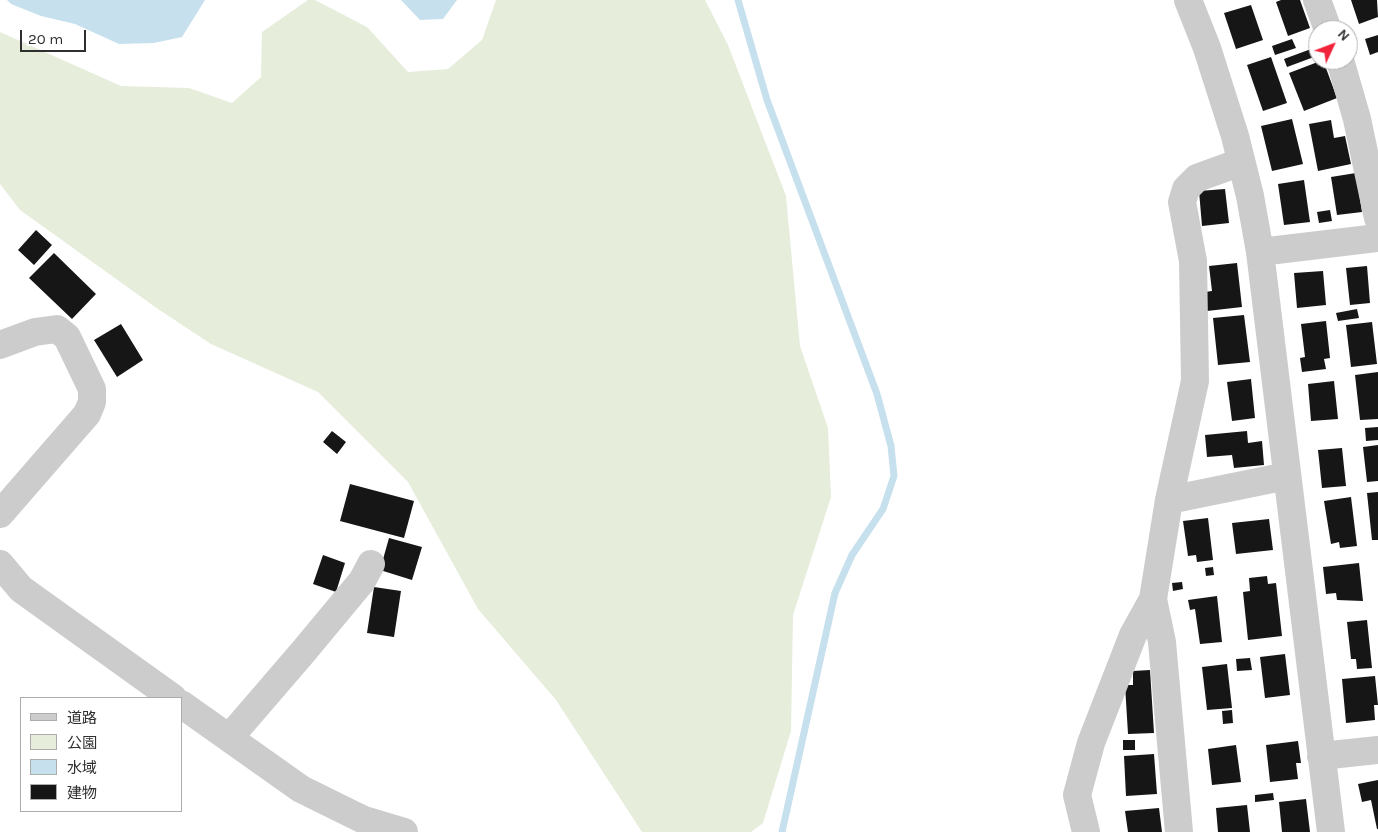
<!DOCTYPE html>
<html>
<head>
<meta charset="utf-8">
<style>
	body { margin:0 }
	#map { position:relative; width:1378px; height:832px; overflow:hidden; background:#fff; font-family:Karla,"Noto Sans JP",sans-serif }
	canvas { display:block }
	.legend { position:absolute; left:20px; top:697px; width:162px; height:115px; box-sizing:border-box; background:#fff; border:1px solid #acacac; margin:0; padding:6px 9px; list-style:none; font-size:15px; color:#2f2f2f }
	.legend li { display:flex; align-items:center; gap:10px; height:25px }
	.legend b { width:25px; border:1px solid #acacac }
	.north { position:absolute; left:1308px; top:20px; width:50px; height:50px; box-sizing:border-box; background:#fff; border:1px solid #acacac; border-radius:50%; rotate:47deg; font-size:14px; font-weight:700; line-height:20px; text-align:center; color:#2f2f2f }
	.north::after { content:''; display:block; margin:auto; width:18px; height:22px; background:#f2243b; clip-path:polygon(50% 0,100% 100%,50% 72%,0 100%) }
	.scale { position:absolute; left:20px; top:30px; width:66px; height:22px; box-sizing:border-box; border:2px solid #2f2f2f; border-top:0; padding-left:6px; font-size:15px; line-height:18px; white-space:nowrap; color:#2f2f2f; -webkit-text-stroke:4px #fff; paint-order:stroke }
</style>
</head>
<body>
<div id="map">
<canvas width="1378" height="832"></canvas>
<ul class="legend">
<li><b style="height:6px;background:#ccc"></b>道路</li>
<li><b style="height:14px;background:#e6eddb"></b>公園</li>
<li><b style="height:14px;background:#c6e0ee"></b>水域</li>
<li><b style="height:14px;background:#161616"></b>建物</li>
</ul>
<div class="north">N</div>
<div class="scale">20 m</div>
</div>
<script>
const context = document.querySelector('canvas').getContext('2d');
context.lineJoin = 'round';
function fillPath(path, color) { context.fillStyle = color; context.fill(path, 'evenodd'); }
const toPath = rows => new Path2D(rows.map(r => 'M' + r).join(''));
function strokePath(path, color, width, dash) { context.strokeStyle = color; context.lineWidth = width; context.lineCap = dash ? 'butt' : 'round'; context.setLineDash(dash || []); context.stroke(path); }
fillPath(toPath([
	[308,0,315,0,367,27,408,72,448,69,482,40,496,0,705,0,728,45,786,196,800,346,828,428,831,497,793,615,791,731,763,823,751,832,642,832,556,700,478,609,408,482,318,392,211,344,158,309,20,210,0,184,0,32,121,86,189,88,232,103,261,77,262,32]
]), '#e6eddb');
fillPath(toPath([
	[7,0,205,0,182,37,154,43,119,44,75,24,41,16,11,4],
	[401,0,457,0,443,19,420,20]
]), '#c6e0ee');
strokePath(toPath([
	[738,0,767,100,877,394,891,446,894,476,883,509,852,555,835,593,782,832]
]), '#c6e0ee', 7);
fillPath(toPath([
	[1281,0,1300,0,1310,28,1288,36,1276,2],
	[1351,0,1377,0,1378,17,1359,24],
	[1251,5,1263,40,1236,49,1224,13],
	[1378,35,1378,52,1370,55,1365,39],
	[1292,39,1296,48,1275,55,1272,46],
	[1311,49,1314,57,1287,67,1284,59],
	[1271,57,1287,103,1263,111,1247,65],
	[1323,60,1337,98,1304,111,1289,73],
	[1292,119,1303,164,1272,171,1261,126],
	[1331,120,1334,138,1345,136,1351,164,1318,171,1309,124],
	[1356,173,1362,212,1337,215,1331,177],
	[1304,180,1310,222,1284,225,1278,184],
	[1225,189,1229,223,1202,226,1199,191],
	[1330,210,1332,221,1319,223,1317,212],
	[36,230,52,245,34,265,18,250],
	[54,253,96,294,72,319,29,278],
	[1237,263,1242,307,1207,311,1205,292,1212,291,1209,266],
	[1367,266,1370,303,1350,305,1346,268],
	[1323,271,1326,305,1297,308,1294,273],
	[1357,309,1359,318,1338,321,1336,313],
	[1244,315,1250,362,1218,365,1213,318],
	[1326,321,1330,358,1324,359,1326,369,1302,372,1300,358,1305,357,1301,324],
	[1372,322,1377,364,1351,367,1346,325],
	[121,324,143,360,117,377,94,340],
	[1378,372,1378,419,1360,420,1355,375],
	[1251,379,1255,418,1232,421,1227,382],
	[1334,381,1338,419,1311,421,1308,384],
	[1378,427,1378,440,1366,441,1365,428],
	[332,431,346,442,337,454,323,442],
	[1247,431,1248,443,1262,441,1264,465,1234,468,1232,455,1207,457,1205,435],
	[1378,445,1378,481,1367,482,1363,447],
	[1342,448,1346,486,1322,488,1318,450],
	[350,484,414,501,404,538,340,521],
	[1378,492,1378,540,1372,540,1367,493],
	[1351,497,1357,546,1340,548,1339,542,1331,544,1324,501],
	[1208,518,1213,560,1197,562,1196,555,1188,556,1183,521],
	[1269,519,1273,550,1236,554,1232,523],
	[389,538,422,547,412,580,380,570],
	[323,555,345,563,336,592,313,584],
	[1359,563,1363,601,1337,600,1336,593,1326,594,1323,567],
	[1213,567,1214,575,1206,576,1205,568],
	[1267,576,1268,584,1276,583,1282,636,1248,640,1243,592,1250,591,1249,578],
	[1182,582,1183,589,1173,591,1172,583],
	[374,587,401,591,394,637,367,633],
	[1217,596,1222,642,1200,644,1195,609,1190,610,1188,600],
	[1367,620,1372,668,1357,669,1356,659,1351,659,1347,622],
	[1285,654,1290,695,1265,698,1260,657],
	[1250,658,1252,670,1237,671,1236,659],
	[1227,664,1232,708,1207,710,1202,667],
	[1150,670,1154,733,1128,734,1125,685,1133,685,1133,671],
	[1375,676,1378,705,1374,705,1375,720,1346,723,1342,679],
	[1232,710,1233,723,1223,724,1222,711],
	[1123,740,1135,740,1135,750,1123,750],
	[1298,741,1301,763,1296,763,1298,779,1270,782,1266,745],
	[1236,745,1241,782,1212,785,1208,749],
	[1154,754,1157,794,1126,796,1124,756],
	[1378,780,1378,829,1377,829,1371,800,1362,802,1358,784],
	[1273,793,1274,800,1255,802,1255,795],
	[1306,799,1310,832,1282,832,1279,802],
	[1247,805,1250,832,1218,832,1216,808],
	[1159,808,1162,832,1128,832,1125,811]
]), '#161616');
strokePath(toPath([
	[1188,0,1207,48,1235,136,1250,196,1260,252,1331,832],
	[1317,0,1328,30],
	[1340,60,1357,119,1378,218],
	[1260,252,1378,238],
	[0,345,35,332,57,329,67,337,92,389,92,402,87,414,0,514],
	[1169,500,1287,476],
	[0,564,21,589,173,698],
	[181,704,301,789,364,820,404,832],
	[229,738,303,652,362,581,371,564],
	[1321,756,1378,750],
	[1086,832,1077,795,1091,743,1133,635,1153,599],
	[1179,832,1162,642,1153,599,1169,500,1195,381,1193,261,1182,202,1186,189,1197,178,1241,162]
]), '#ccc', 28);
</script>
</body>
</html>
